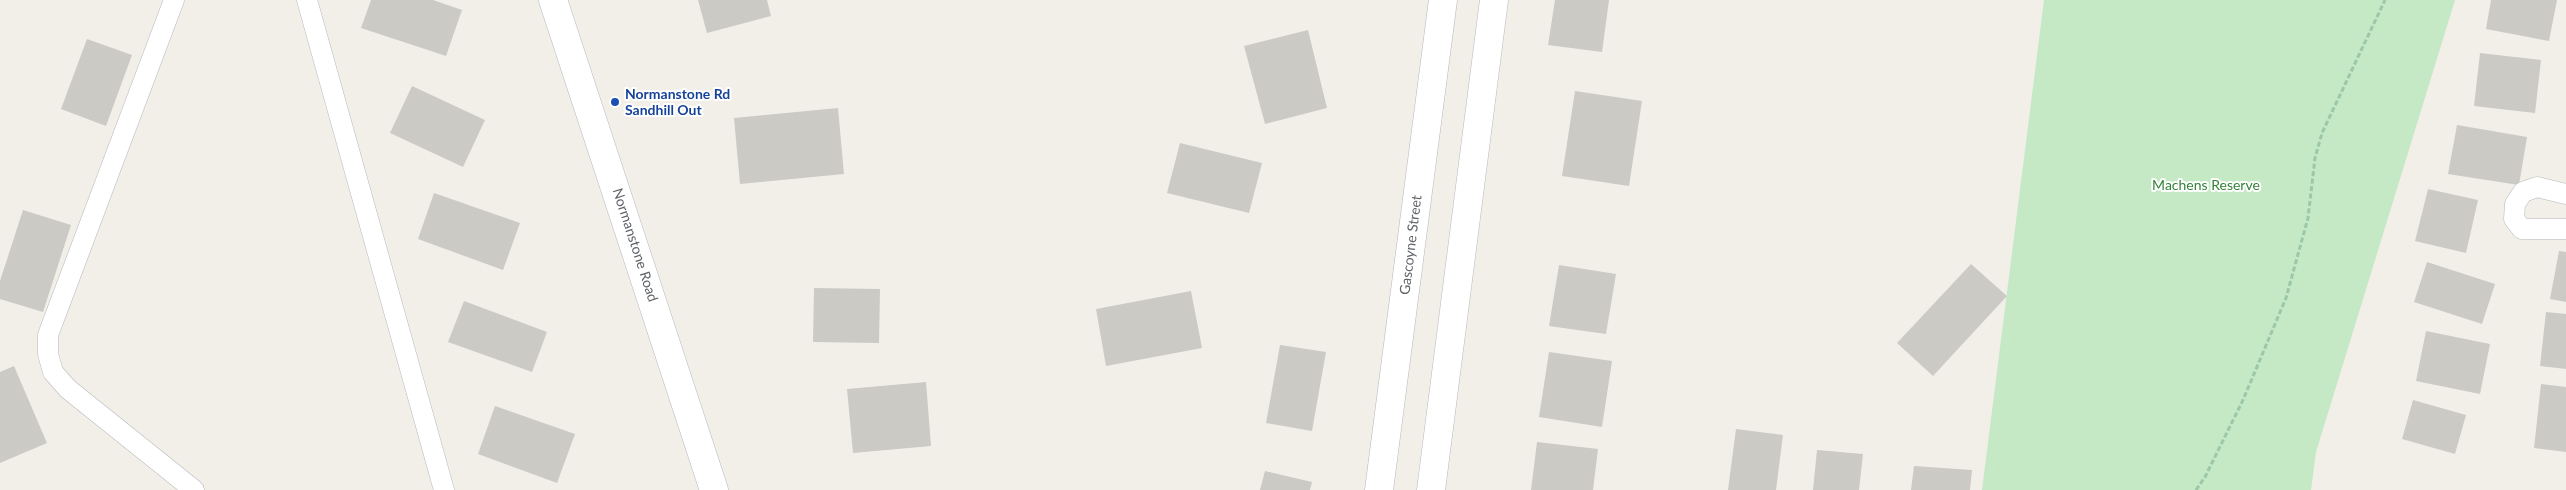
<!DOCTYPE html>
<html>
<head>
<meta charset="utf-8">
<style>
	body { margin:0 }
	canvas { display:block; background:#f1efe8 }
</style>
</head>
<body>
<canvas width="2566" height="490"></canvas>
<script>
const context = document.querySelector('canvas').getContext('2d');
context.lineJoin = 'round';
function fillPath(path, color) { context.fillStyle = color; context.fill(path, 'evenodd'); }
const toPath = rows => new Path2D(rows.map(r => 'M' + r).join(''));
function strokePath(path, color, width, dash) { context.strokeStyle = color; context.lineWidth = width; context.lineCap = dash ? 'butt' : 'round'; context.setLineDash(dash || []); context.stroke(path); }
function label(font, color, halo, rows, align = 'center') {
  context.font = font + ' Lato,sans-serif'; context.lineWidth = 4; context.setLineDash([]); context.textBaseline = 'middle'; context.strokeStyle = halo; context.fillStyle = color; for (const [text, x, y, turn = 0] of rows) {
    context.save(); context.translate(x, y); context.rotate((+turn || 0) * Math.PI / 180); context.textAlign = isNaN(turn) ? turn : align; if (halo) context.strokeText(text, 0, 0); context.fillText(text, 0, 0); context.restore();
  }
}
fillPath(toPath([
	[2044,0,2455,0,2316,452,2311,490,1982,490]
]), '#c5e8c5');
fillPath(toPath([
	[371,0,433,0,462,10,446,56,361,28],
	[698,0,767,0,771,16,707,33],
	[1555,0,1609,0,1602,52,1548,45],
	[2491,0,2557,0,2549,41,2486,29],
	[1308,30,1327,108,1265,124,1244,46],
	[87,39,132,55,106,126,61,109],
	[2480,53,2541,60,2535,113,2474,106],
	[412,86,485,120,463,167,390,133],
	[1575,91,1642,101,1629,186,1562,176],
	[838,108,844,174,740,184,734,118],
	[2457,125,2527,137,2519,185,2448,174],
	[1180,143,1262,163,1249,213,1167,193],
	[2428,189,2478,200,2466,253,2415,241],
	[434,193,520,223,503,270,418,239],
	[23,210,71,225,43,312,0,299,0,281],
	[2559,251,2566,252,2566,302,2550,299],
	[2427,262,2495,284,2482,324,2414,302],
	[1971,264,2007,296,1933,376,1897,343],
	[1559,265,1616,274,1606,334,1549,326],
	[814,288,880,289,879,343,813,342],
	[1191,291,1202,348,1106,366,1096,309],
	[464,301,547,332,532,372,448,342],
	[2546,312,2566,314,2566,369,2540,366],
	[2426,331,2490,344,2480,394,2416,381],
	[1280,345,1326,352,1312,431,1266,423],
	[1549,352,1612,361,1602,427,1539,417],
	[14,366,47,443,0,463,0,372],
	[926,382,931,446,853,453,847,389],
	[2541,384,2566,387,2566,452,2534,448],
	[2413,400,2466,415,2455,454,2402,439],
	[495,406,575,434,557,483,478,454],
	[1736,429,1783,435,1776,490,1728,490],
	[1537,442,1598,449,1593,490,1531,490],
	[1817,450,1863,454,1859,490,1813,490],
	[1914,466,1972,470,1970,490,1911,490],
	[1265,471,1312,482,1310,490,1260,490]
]), '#cccac5');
const lane = toPath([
	[174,0,48,335,48,354,53,372,68,389,194,490],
	[307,0,444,490],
	[2566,194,2537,187,2523,192,2515,204,2514,219,2522,229,2566,229]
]);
const street = toPath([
	[1379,490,1443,0],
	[1431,490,1494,0]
]);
const secondary = toPath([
	[553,0,714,490]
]);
strokePath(lane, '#b5b8bc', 21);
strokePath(street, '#b5b8bc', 29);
strokePath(secondary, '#b6babf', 29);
strokePath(toPath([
	[2196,490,2205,477,2243,400,2286,298,2308,218,2315,158,2322,133,2385,0]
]), '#9cc7a9', 3, [5, 2.5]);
strokePath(lane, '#fff', 20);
strokePath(street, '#fff', 28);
strokePath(secondary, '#fff', 28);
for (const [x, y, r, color] of [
	[615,102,5,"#1a4fb4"]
]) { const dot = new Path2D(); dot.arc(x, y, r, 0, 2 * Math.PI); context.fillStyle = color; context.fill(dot); strokePath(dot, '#fff', 2); }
label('bold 14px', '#164399', '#fff', [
	["Normanstone Rd",625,94],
	["Sandhill Out",625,110]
], 'left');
label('14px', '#348238', '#fff', [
	["Machens Reserve",2206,185]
]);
label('14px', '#5f6368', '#fff', [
	["Normanstone Road",635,245,72],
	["Gascoyne Street",1411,245,-83]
]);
</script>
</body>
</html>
